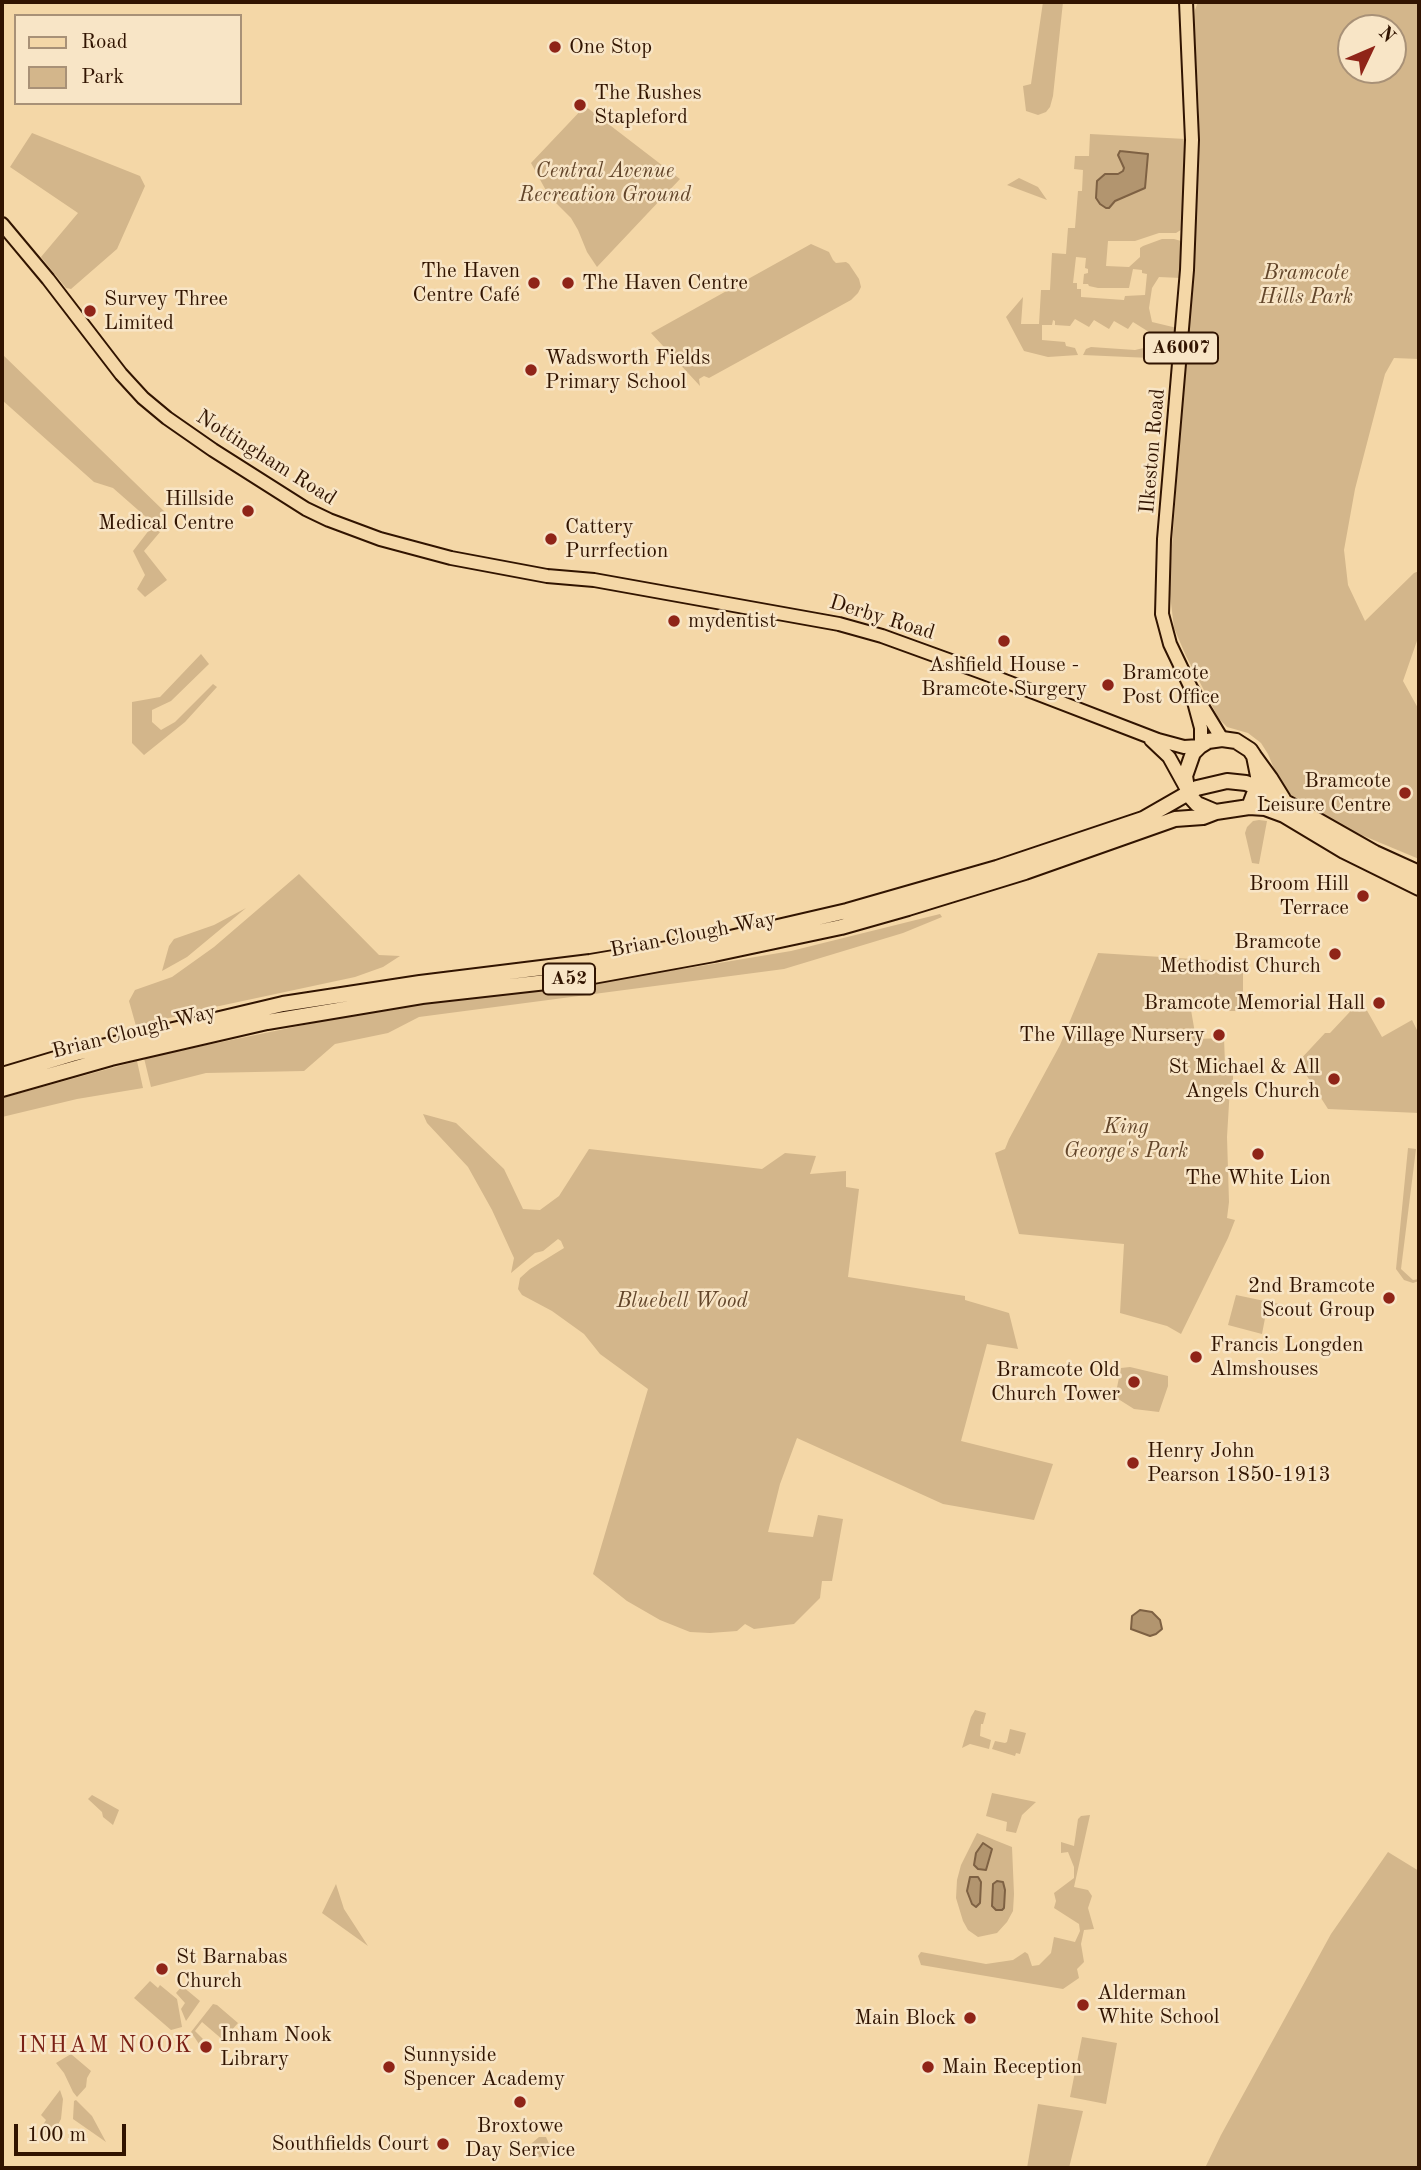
<!DOCTYPE html>
<html>
<head>
<meta charset="utf-8">
<style>
	body { margin:0 }
	#map { position:relative; width:1421px; height:2170px; overflow:hidden; background:#f4d7a7; font-family:"Old Standard TT",serif }
	canvas { display:block }
	.frame { position:absolute; inset:0; border:4px solid #311401; pointer-events:none }
	.legend { position:absolute; left:14px; top:14px; width:228px; height:91px; box-sizing:border-box; background:#f8e5c6; border:2px solid #a89177; margin:0; padding:9px 12px; list-style:none; font-size:21px; color:#311401 }
	.legend li { display:flex; align-items:center; gap:14px; height:35px }
	.legend b { width:35px; border:2px solid #a89177 }
	.north { position:absolute; left:1337px; top:14px; width:70px; height:70px; box-sizing:border-box; background:#f8e5c6; border:2px solid #a89177; border-radius:50%; rotate:46deg; font-size:19px; font-weight:700; line-height:28px; text-align:center; color:#311401 }
	.north::after { content:''; display:block; margin:auto; width:24px; height:32px; background:#8f2418; clip-path:polygon(50% 0,100% 100%,50% 72%,0 100%) }
	.scale { position:absolute; left:14px; top:2124px; width:112px; height:32px; box-sizing:border-box; border:4px solid #311401; border-top:0; padding-left:9px; font-size:21px; line-height:24px; white-space:nowrap; color:#311401; -webkit-text-stroke:5px #f8e5c6; paint-order:stroke }
</style>
</head>
<body>
<div id="map">
<canvas width="1421" height="2170"></canvas>
<div class="frame"></div>
<ul class="legend">
<li><b style="height:9px;background:#f4d7a7"></b>Road</li>
<li><b style="height:19px;background:#d3b68b"></b>Park</li>
</ul>
<div class="north">N</div>
<div class="scale">100 m</div>
</div>
<script>
const context = document.querySelector('canvas').getContext('2d');
context.lineJoin = 'round';
function fillPath(path, color) { context.fillStyle = color; context.fill(path, 'evenodd'); }
const toPath = rows => new Path2D(rows.map(r => 'M' + r).join(''));
function strokePath(path, color, width, dash) { context.strokeStyle = color; context.lineWidth = width; context.lineCap = dash ? 'butt' : 'round'; context.setLineDash(dash || []); context.stroke(path); }
function label(font, color, halo, rows, align = 'center') {
  context.font = font + ' "Old Standard TT",serif'; context.lineWidth = 5; context.setLineDash([]); context.textBaseline = 'middle'; context.strokeStyle = halo; context.fillStyle = color; for (const [text, x, y, turn = 0] of rows) {
    context.save(); context.translate(x, y); context.rotate((+turn || 0) * Math.PI / 180); context.textAlign = isNaN(turn) ? turn : align; if (halo) context.strokeText(text, 0, 0); context.fillText(text, 0, 0); context.restore();
  }
}
fillPath(toPath([
	[1043,2,1063,2,1053,96,1050,107,1046,112,1038,115,1026,111,1023,86,1031,84],
	[1198,2,1419,2,1419,359,1394,358,1385,374,1355,489,1344,550,1348,585,1365,621,1414,573,1419,571,1419,635,1403,681,1419,710,1419,859,1352,831,1296,799,1287,792,1279,781,1268,754,1261,743,1248,733,1227,727,1219,719,1186,656,1174,628,1169,586,1196,220,1199,111,1194,22,1195,10],
	[1351,28,1393,28,1393,70,1351,70],
	[585,106,680,179,597,267,587,252,578,230,571,218,549,196,531,163],
	[32,133,140,176,145,186,117,249,71,289,66,288,41,257,78,213,10,167],
	[1090,134,1186,139,1184,228,1176,233,1159,233,1135,241,1108,241,1106,266,1129,267,1140,257,1140,248,1143,246,1162,239,1174,239,1181,241,1181,278,1159,277,1152,288,1149,308,1152,322,1177,328,1176,333,1169,339,1143,342,1149,332,1133,322,1128,329,1114,321,1109,329,1094,320,1089,327,1075,319,1070,326,1055,325,1055,321,1053,320,1052,325,1042,325,1042,340,1065,342,1066,346,1075,348,1078,355,1048,357,1024,351,1006,317,1023,297,1021,324,1039,324,1041,290,1050,290,1052,253,1066,254,1068,228,1075,228,1078,191,1082,191,1083,170,1074,169,1075,156,1089,156],
	[1076,257,1086,258,1085,268,1088,269,1088,273,1084,274,1083,284,1088,284,1089,286,1098,288,1129,288,1133,269,1142,270,1142,273,1147,274,1145,295,1125,296,1124,300,1081,297,1081,289,1077,289,1077,283,1073,283],
	[1019,178,1038,187,1047,200,1007,185],
	[811,244,829,252,833,260,836,263,846,262,849,264,859,279,861,287,858,293,851,300,709,378,704,376,699,379,700,386,651,333],
	[1161,344,1173,357,1173,359,1083,355,1086,349,1091,347,1135,350],
	[2,354,165,512,154,524,113,488,94,482,2,400],
	[153,525,160,532,144,551,167,580,145,597,137,589,145,575,133,551],
	[201,654,209,664,171,701,152,710,152,722,161,730,175,722,213,684,217,687,185,722,144,755,132,743,132,702,160,697],
	[1259,820,1267,821,1259,864,1252,863,1245,833,1247,827,1253,821],
	[299,874,379,955,400,956,383,967,355,977,210,1008,136,1026,129,1001,135,990,172,977,214,947],
	[246,908,187,957,162,971,169,946,174,939,214,925],
	[940,914,942,917,903,933,784,969,419,1017,388,1033,335,1044,304,1071,206,1073,151,1087,144,1058,328,1020,454,999,689,968,791,951],
	[1098,953,1241,962,1243,970,1243,1011,1227,1011,1226,1009,1191,1010,1196,1039,1224,1038,1225,1064,1233,1064,1233,1086,1230,1087,1227,1137,1229,1202,1227,1218,1235,1220,1228,1238,1181,1334,1167,1326,1120,1313,1124,1244,1019,1234,996,1157,995,1153,1005,1149,1009,1139,1060,1045],
	[1361,1000,1382,1037,1412,1020,1419,1034,1419,1113,1328,1109,1298,1062,1325,1033,1330,1033],
	[137,1061,143,1088,77,1099,2,1117,2,1098],
	[423,1114,456,1123,504,1169,523,1209,540,1210,559,1196,589,1149,762,1169,785,1153,816,1156,810,1174,846,1171,846,1187,859,1189,848,1277,965,1296,965,1300,1009,1313,1018,1349,987,1344,961,1441,1053,1464,1034,1520,943,1504,797,1438,780,1484,768,1532,813,1537,818,1515,843,1519,832,1581,822,1581,820,1598,794,1624,754,1629,745,1624,737,1631,710,1633,690,1632,660,1620,627,1601,593,1574,648,1389,600,1354,584,1334,552,1311,522,1295,518,1289,520,1278,530,1269,564,1248,561,1241,558,1239,543,1251,535,1253,511,1273,514,1258,492,1210,468,1167,427,1123],
	[1408,1148,1416,1149,1401,1269,1413,1280,1419,1279,1419,1281,1413,1283,1404,1280,1396,1269],
	[1236,1295,1279,1304,1277,1315,1266,1313,1262,1334,1228,1325],
	[1130,1367,1168,1376,1168,1386,1159,1412,1134,1409,1115,1397,1121,1368],
	[975,1710,986,1713,983,1724,981,1724,980,1736,991,1740,989,1749,970,1744,962,1748,971,1717],
	[1010,1729,1026,1733,1020,1754,1016,1753,1015,1756,992,1749,995,1741,1005,1743,1007,1742],
	[992,1793,1036,1802,1022,1815,1016,1833,1006,1831,1007,1822,986,1816],
	[92,1795,119,1810,113,1825,103,1817,102,1812,88,1799],
	[1090,1815,1074,1887,1088,1890,1092,1896,1088,1908,1094,1929,1084,1930,1081,1944,1084,1962,1077,1969,1079,1978,1063,1989,921,1965,918,1956,921,1952,986,1964,1013,1960,1025,1952,1028,1954,1032,1966,1039,1965,1051,1953,1054,1937,1075,1942,1080,1931,1079,1924,1054,1908,1056,1901,1054,1893,1074,1878,1074,1867,1068,1852,1061,1853,1061,1842,1074,1846,1078,1819,1081,1816],
	[977,1833,1012,1847,1014,1894,1013,1911,1007,1922,997,1933,978,1937,968,1930,963,1921,956,1898,957,1880,961,1865],
	[1388,1852,1419,1871,1419,2168,1205,2168,1221,2135,1331,1934],
	[336,1884,344,1909,368,1946,322,1913],
	[150,1981,158,1988,160,1985,177,1999,182,2027,171,2030,134,1998],
	[182,1986,200,2001,186,2021,181,2009,185,2003,176,1993],
	[213,2004,217,2005,238,2023,223,2040,202,2022,195,2031,203,2039,199,2044,191,2032],
	[1082,2037,1117,2043,1106,2104,1070,2097],
	[71,2054,91,2071,87,2078,86,2087,77,2097,73,2092,64,2073,56,2063],
	[60,2090,63,2099,61,2119,53,2134,47,2136,40,2130,46,2120,41,2115],
	[76,2100,92,2116,106,2142,73,2119,74,2101],
	[1038,2104,1083,2111,1069,2168,1027,2168],
	[539,2137,546,2137,550,2146,541,2157,531,2158,526,2155,525,2149]
]), '#d3b68b');
const water = toPath([
	[1120,151,1148,154,1145,188,1115,201,1109,208,1106,208,1100,204,1096,198,1097,181,1105,174,1118,174,1123,171,1124,168,1118,155,1120,151],
	[1140,1610,1152,1612,1160,1620,1162,1629,1156,1634,1150,1636,1131,1629,1132,1616,1140,1610],
	[983,1843,992,1849,986,1870,978,1869,974,1865,976,1853,983,1843],
	[970,1877,978,1877,981,1882,980,1903,976,1907,972,1904,967,1891,970,1877],
	[997,1881,1003,1882,1005,1890,1004,1908,1002,1910,996,1910,992,1906,993,1884,997,1881]
]);
fillPath(water, '#b2956f');
strokePath(water, '#7e6143', 2);
const major = toPath([
	[1186,2,1192,140,1187,270,1164,539,1162,614,1170,644,1191,688,1222,739],
	[2,224,48,279,121,374,143,398,167,418,213,450,306,509,329,520,380,539,451,558,547,576,594,580,839,624,882,636,984,673,1158,740,1184,747,1200,746],
	[1194,702,1201,728,1201,745],
	[1151,740,1169,757,1185,786]
]);
const highway = toPath([
	[1254,756,1259,781,1249,807,1216,812,1197,804,1188,794,1185,776,1193,753,1200,746,1208,741,1222,739,1236,741,1250,750,1254,756,1270,778,1283,799],
	[1249,807,1265,808,1284,815,1344,851,1419,888],
	[2,1075,72,1054,283,1004,420,983,590,962,726,939,847,911,997,868,1143,819,1197,788,1227,781,1246,783,1264,790,1375,853,1419,873],
	[2,1089,111,1058,267,1022,422,996,582,978,714,954,841,927,908,908,1025,872,1175,819,1203,817,1216,812]
]);
strokePath(major, '#311401', 16);
strokePath(highway, '#311401', 18);
strokePath(major, '#f4d7a7', 12);
strokePath(highway, '#f4d7a7', 14);
for (const [x, y, r, color] of [
	[555,47,7,"#8f2418"],
	[580,105,7,"#8f2418"],
	[534,283,7,"#8f2418"],
	[568,283,7,"#8f2418"],
	[90,311,7,"#8f2418"],
	[531,370,7,"#8f2418"],
	[248,511,7,"#8f2418"],
	[551,539,7,"#8f2418"],
	[674,621,7,"#8f2418"],
	[1004,641,7,"#8f2418"],
	[1108,685,7,"#8f2418"],
	[1405,793,7,"#8f2418"],
	[1363,896,7,"#8f2418"],
	[1335,954,7,"#8f2418"],
	[1379,1003,7,"#8f2418"],
	[1219,1035,7,"#8f2418"],
	[1334,1079,7,"#8f2418"],
	[1258,1154,7,"#8f2418"],
	[1389,1298,7,"#8f2418"],
	[1196,1357,7,"#8f2418"],
	[1134,1382,7,"#8f2418"],
	[1133,1463,7,"#8f2418"],
	[162,1969,7,"#8f2418"],
	[1083,2005,7,"#8f2418"],
	[970,2018,7,"#8f2418"],
	[206,2047,7,"#8f2418"],
	[389,2067,7,"#8f2418"],
	[928,2067,7,"#8f2418"],
	[520,2102,7,"#8f2418"],
	[443,2144,7,"#8f2418"]
]) { const dot = new Path2D(); dot.arc(x, y, r, 0, 2 * Math.PI); context.fillStyle = color; context.fill(dot); strokePath(dot, '#f8e5c6', 2.5); }
for (const [x, y, w] of [
	[1181,348,74],
	[569,979,52]
]) { const box = new Path2D(); box.roundRect(x - w / 2, y - 15.5, w, 31, 5); context.fillStyle = '#f8e5c6'; context.fill(box); strokePath(box, '#311401', 2); }
label('bold 19px', '#311401', null, [
	["A6007",1181,348],
	["A52",569,979]
]);
label('21px', '#311401', '#f8e5c6', [
	["One Stop",569,47],
	["The Rushes",594,93],
	["Stapleford",594,117],
	["The Haven",520,271,"right"],
	["Centre Café",520,295,"right"],
	["The Haven Centre",582,283],
	["Survey Three",104,299],
	["Limited",104,323],
	["Wadsworth Fields",545,358],
	["Primary School",545,382],
	["Hillside",234,499,"right"],
	["Medical Centre",234,523,"right"],
	["Cattery",565,527],
	["Purrfection",565,551],
	["mydentist",688,621],
	["Ashfield House -",1004,665,"center"],
	["Bramcote Surgery",1004,689,"center"],
	["Bramcote",1122,673],
	["Post Office",1122,697],
	["Bramcote",1391,781,"right"],
	["Leisure Centre",1391,805,"right"],
	["Broom Hill",1349,884,"right"],
	["Terrace",1349,908,"right"],
	["Bramcote",1321,942,"right"],
	["Methodist Church",1321,966,"right"],
	["Bramcote Memorial Hall",1365,1003,"right"],
	["The Village Nursery",1205,1035,"right"],
	["St Michael & All",1320,1067,"right"],
	["Angels Church",1320,1091,"right"],
	["The White Lion",1258,1178,"center"],
	["2nd Bramcote",1375,1286,"right"],
	["Scout Group",1375,1310,"right"],
	["Francis Longden",1210,1345],
	["Almshouses",1210,1369],
	["Bramcote Old",1120,1370,"right"],
	["Church Tower",1120,1394,"right"],
	["Henry John",1147,1451],
	["Pearson 1850-1913",1147,1475],
	["St Barnabas",176,1957],
	["Church",176,1981],
	["Alderman",1097,1993],
	["White School",1097,2017],
	["Main Block",956,2018,"right"],
	["Inham Nook",220,2035],
	["Library",220,2059],
	["Sunnyside",403,2055],
	["Spencer Academy",403,2079],
	["Main Reception",942,2067],
	["Broxtowe",520,2126,"center"],
	["Day Service",520,2150,"center"],
	["Southfields Court",429,2144,"right"]
], 'left');
label('italic 21px', '#62452a', '#f8e5c6', [
	["Central Avenue",605,171],
	["Recreation Ground",605,195],
	["Bramcote",1306,273],
	["Hills Park",1306,297],
	["King",1126,1127],
	["George's Park",1126,1151],
	["Bluebell Wood",682,1301]
]);
label('21px', '#311401', '#f8e5c6', [
	["Ilkeston Road",1153,451,-85],
	["Nottingham Road",266,458,32],
	["Derby Road",882,618,17],
	["Brian Clough Way",693,935,-11],
	["Brian Clough Way",134,1032,-14]
]);
context.letterSpacing = '2px';
label('23px', '#7a1f14', '#f8e5c6', [
	["INHAM NOOK",106,2046]
]);
context.letterSpacing = '0px';
</script>
</body>
</html>
